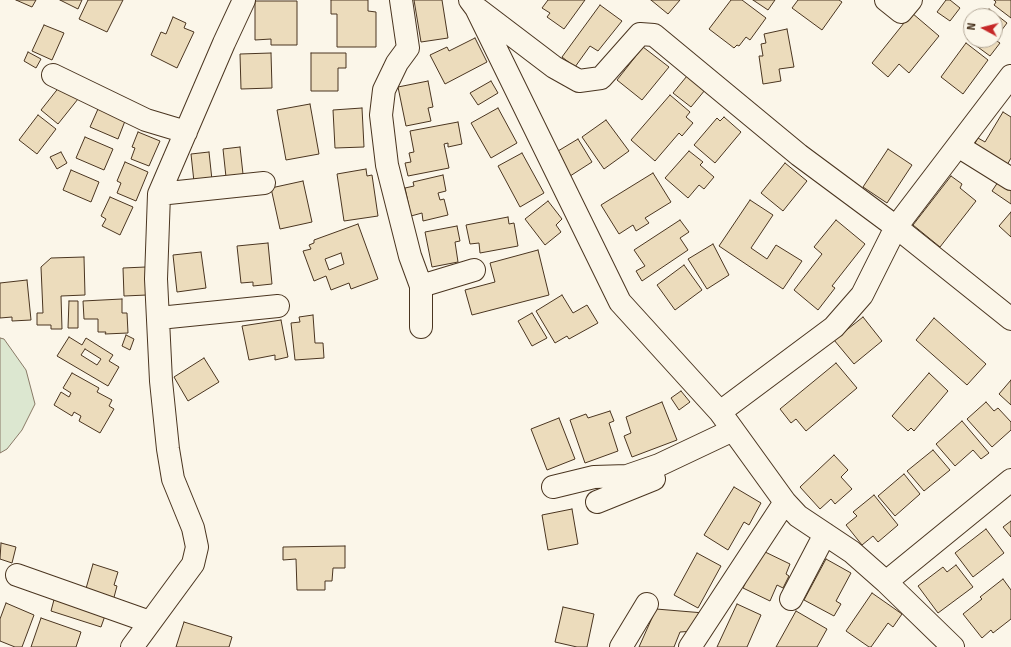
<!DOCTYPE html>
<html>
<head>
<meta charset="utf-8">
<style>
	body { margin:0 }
	#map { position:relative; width:1011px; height:647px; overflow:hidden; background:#fbf6e9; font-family:Signika,sans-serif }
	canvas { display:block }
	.north { position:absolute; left:963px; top:8px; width:40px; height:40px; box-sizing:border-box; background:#fbf6e9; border:1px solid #b4a999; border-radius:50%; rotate:277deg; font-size:11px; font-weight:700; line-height:16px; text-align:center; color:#4a3520 }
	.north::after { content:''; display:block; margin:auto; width:14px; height:18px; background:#c62828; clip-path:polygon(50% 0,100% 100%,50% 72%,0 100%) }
</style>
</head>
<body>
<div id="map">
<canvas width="1011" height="647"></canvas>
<div class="north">N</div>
</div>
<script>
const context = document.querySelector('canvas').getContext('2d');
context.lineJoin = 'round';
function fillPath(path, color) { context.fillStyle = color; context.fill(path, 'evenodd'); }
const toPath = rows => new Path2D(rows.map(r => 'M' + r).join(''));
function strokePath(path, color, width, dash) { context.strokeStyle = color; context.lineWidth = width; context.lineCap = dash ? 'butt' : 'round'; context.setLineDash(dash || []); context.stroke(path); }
const green = toPath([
	[0,338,4,339,26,370,35,404,22,430,7,449,0,453,0,338]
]);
fillPath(green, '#dce7d0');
strokePath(green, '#887966', 1);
const building = toPath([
	[16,0,36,0,32,7,16,0],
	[60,0,82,0,78,9,60,0],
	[88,0,123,0,107,32,79,19,88,0],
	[331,0,368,0,368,11,376,12,376,47,337,47,337,14,331,14,331,0],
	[414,0,442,0,448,38,421,42,414,0],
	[548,0,585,0,564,29,547,17,550,13,542,8,548,0],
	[651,0,680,0,668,14,651,0],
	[731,0,742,0,766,18,750,40,746,37,739,46,737,45,734,48,709,29,731,0],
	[753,0,775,0,768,10,753,0],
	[798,0,839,0,842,2,822,30,792,8,798,0],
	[946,0,950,0,960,8,950,21,937,12,946,0],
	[994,0,1011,0,1011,18,994,5,996,2,994,0],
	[255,1,297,1,297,45,271,45,271,39,255,40,255,1],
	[600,5,622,21,598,51,590,46,575,67,562,57,600,5],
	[989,9,1007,23,995,39,995,16,984,16,989,9],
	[912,13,939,36,909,73,899,64,888,77,872,63,912,13],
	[173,17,186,23,184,28,194,32,177,68,151,55,161,32,166,34,173,17],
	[44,25,64,33,52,60,32,51,44,25],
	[787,29,794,67,779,69,781,81,763,84,759,56,763,56,761,44,766,43,764,34,787,29],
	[971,33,971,40,995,40,1000,43,990,56,967,39,971,33],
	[475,38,487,62,445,84,430,55,447,47,449,51,475,38],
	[966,43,988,60,963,94,941,77,966,43],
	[643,47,669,67,642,100,617,80,643,47],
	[28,52,41,59,36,68,24,61,28,52],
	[271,53,272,88,241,89,240,54,271,53],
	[311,53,346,53,346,68,338,68,338,91,311,91,311,53],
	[687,76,705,90,691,107,673,93,687,76],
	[428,81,433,107,428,108,431,121,406,126,398,87,428,81],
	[491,81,498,93,478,105,470,93,491,81],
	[60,86,78,99,58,124,41,110,60,86],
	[670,95,690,112,686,117,693,123,682,136,679,133,655,161,631,140,670,95],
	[310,104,319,154,286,160,277,110,310,104],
	[362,108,364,147,335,148,333,110,362,108],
	[498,108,517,143,491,158,471,123,498,108],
	[98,109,125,121,118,139,90,127,98,109],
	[1003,112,1011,117,1011,158,1007,165,974,145,978,138,985,142,1003,112],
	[38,115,56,129,37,154,19,140,38,115],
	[724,117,741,132,715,163,694,145,717,118,720,121,724,117],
	[606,120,629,151,604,169,582,137,606,120],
	[458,122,462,144,448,147,448,143,444,144,449,168,408,176,405,163,411,162,409,153,414,152,410,131,458,122],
	[138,132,160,141,149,166,131,159,135,148,132,147,138,132],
	[85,137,113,149,104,170,76,158,85,137],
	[578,139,592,162,567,178,553,154,578,139],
	[240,147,243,174,226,177,223,149,240,147],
	[888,149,912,165,887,203,863,187,888,149],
	[689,151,703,162,700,165,714,177,704,189,699,185,688,198,665,178,689,151],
	[61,152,67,163,57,169,50,157,61,152],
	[209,152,212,180,194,182,191,154,209,152],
	[522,153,544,193,520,207,498,166,522,153],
	[125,162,148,172,136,201,117,193,121,183,117,181,125,162],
	[785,163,807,181,783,211,761,193,785,163],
	[366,169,367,176,372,175,378,216,344,221,337,174,366,169],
	[71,170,99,182,91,202,63,190,71,170],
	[653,173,671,202,645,218,649,223,636,231,633,225,619,234,601,205,653,173],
	[443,175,446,191,438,193,440,200,444,199,448,215,423,221,422,213,411,216,405,188,414,186,413,182,443,175],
	[951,176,962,184,960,188,976,201,940,247,913,225,951,176],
	[1000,179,1011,187,1011,204,992,191,1000,179],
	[303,181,312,222,280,229,271,188,303,181],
	[110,197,133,207,120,235,102,226,106,219,101,216,110,197],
	[750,200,773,215,751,248,767,259,776,245,802,261,783,289,719,246,750,200],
	[548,201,562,219,556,225,561,232,545,245,525,219,548,201],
	[1011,212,1011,237,999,226,1011,212],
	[508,217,509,224,514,223,518,246,480,253,479,243,470,244,466,225,508,217],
	[680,220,689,232,680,238,688,250,642,281,636,271,645,266,634,250,680,220],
	[836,220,865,244,832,286,835,288,818,310,794,290,822,254,814,247,836,220],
	[358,224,378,279,351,289,349,283,331,290,326,276,314,281,303,251,311,249,309,245,314,243,314,240,358,224],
	[341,253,344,264,329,270,325,259,341,253],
	[457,226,460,241,455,242,458,262,432,267,425,232,457,226],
	[268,243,272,284,253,286,253,282,241,283,237,246,268,243],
	[713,244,729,275,707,289,688,259,713,244],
	[538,250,549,295,472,315,465,290,495,282,490,263,538,250],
	[201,252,206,288,177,292,173,255,201,252],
	[84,257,85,295,61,296,62,329,51,329,51,325,37,325,37,313,43,313,41,267,51,258,84,257],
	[684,265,702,290,675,310,657,285,684,265],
	[146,267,147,295,124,296,123,268,146,267],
	[27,280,31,320,12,321,12,317,0,318,0,283,27,280],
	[562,295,573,313,587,305,598,323,569,339,567,336,555,343,536,311,562,295],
	[122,299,122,313,127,313,128,333,105,334,106,332,98,332,98,319,84,319,83,301,122,299],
	[69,301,78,301,78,328,68,328,69,301],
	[532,313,547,338,532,346,518,321,532,313],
	[313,315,315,343,323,343,324,358,295,360,291,323,300,322,299,317,313,315],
	[863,317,882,341,854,364,834,340,863,317],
	[934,318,986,364,967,385,916,340,934,318],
	[281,320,288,357,275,360,275,355,249,360,242,326,281,320],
	[126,335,134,339,130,350,122,346,126,335],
	[69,337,82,345,86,338,113,355,109,361,119,367,108,386,57,356,69,337],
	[85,349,101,359,97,365,81,355,85,349],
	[204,358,219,382,188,401,174,377,204,358],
	[836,363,857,388,806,431,796,419,791,423,780,409,836,363],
	[72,373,99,388,97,392,112,400,109,406,114,409,100,433,79,421,81,416,74,412,72,416,54,405,61,392,69,397,71,393,63,388,72,373],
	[929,373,948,391,914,431,911,428,908,431,892,416,929,373],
	[1011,380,1011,405,999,394,1011,380],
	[681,391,690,402,679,410,671,398,681,391],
	[662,402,677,440,632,457,624,436,631,433,626,417,662,402],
	[986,402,994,411,998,408,1011,422,1011,430,992,447,967,419,986,402],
	[610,411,614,421,609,423,618,451,585,463,570,420,586,414,588,418,610,411],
	[559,418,575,459,547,470,531,429,559,418],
	[962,421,989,453,981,459,973,450,955,466,936,444,962,421],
	[933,450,950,470,924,491,907,471,933,450],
	[834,455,848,470,841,477,852,489,835,504,831,499,820,509,800,487,834,455],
	[904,474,920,494,895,516,878,496,904,474],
	[734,487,761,503,749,525,744,522,728,550,704,535,734,487],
	[874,495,898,525,878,542,873,536,862,545,846,525,857,516,853,512,874,495],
	[572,509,578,544,548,550,542,515,572,509],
	[1011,521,1011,537,1003,527,1011,521],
	[986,529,1004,553,973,577,955,553,986,529],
	[1,543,16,547,12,563,0,559,1,543],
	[345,546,345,568,333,568,332,581,325,581,325,590,297,590,296,559,283,560,283,547,345,546],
	[761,550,790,564,786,574,789,576,783,588,777,585,770,601,743,588,761,550],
	[697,553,721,566,698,608,674,595,697,553],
	[826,559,851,573,836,601,841,604,834,616,804,600,826,559],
	[93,564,118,572,114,585,117,586,113,601,85,592,93,564],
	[956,565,973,587,938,613,918,586,943,567,947,572,956,565],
	[1003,579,1011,590,1011,619,993,633,991,630,982,638,963,614,982,599,980,597,1003,579],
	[872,593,902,614,893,627,888,623,871,647,869,647,846,631,872,593],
	[55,596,106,613,101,627,51,611,55,596],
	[6,603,34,615,22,647,15,647,0,641,0,619,6,603],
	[737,604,761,615,747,647,717,647,737,604],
	[563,607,594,614,587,647,577,647,555,642,563,607],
	[656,609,704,613,695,631,680,632,674,647,639,647,656,609],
	[796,611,827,629,817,647,776,647,796,611],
	[41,618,81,632,76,647,31,647,41,618],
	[184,622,232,637,229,647,176,647,184,622]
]);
fillPath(building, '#ecdcbc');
strokePath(building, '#4a3520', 1);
const minor = toPath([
	[401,0,408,48,397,63,384,90,381,115,387,165,410,256,421,286,421,327],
	[470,0,476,8,620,302,720,412,785,502,798,516,852,552,886,582,953,647],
	[886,0,901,12,911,0],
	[479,10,554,67,579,81,601,78,640,34,654,35,799,155,896,227,1011,319],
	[53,75,146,120,186,132],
	[958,146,1011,179],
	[159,194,264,183],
	[421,286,474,270],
	[159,318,278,306],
	[720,412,834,327,862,295,896,227,1011,76],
	[553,487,594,477,627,476,659,465,733,430],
	[597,502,654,479],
	[17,575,150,622],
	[886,582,1011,480],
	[791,599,825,534],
	[132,647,193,564,197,547,193,528,173,479,168,449,161,381,156,279,159,194,224,43,244,0],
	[621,647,647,604],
	[690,647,785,502]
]);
strokePath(minor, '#4a3520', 24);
strokePath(minor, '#fbf6e9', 22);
</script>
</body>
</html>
